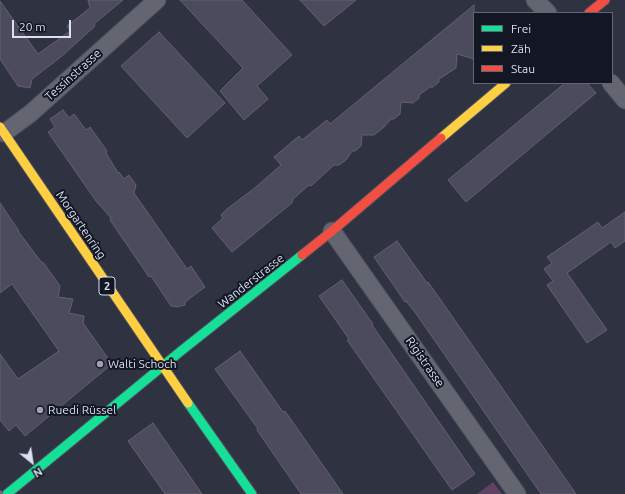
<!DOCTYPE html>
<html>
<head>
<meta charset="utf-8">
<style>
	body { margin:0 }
	#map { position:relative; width:625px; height:494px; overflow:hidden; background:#2f3240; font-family:Ubuntu,sans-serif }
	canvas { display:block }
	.legend { position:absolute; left:473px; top:12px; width:140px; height:72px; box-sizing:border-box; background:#131723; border:1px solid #636775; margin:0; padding:5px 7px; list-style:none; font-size:12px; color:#dadff1 }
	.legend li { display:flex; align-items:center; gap:8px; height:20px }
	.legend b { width:20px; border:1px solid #636775 }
	.north { position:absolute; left:12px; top:442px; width:40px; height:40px; -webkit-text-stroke:3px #131723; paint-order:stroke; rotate:150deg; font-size:11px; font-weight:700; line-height:16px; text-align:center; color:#dadff1 }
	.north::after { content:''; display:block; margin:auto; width:14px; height:18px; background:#dadff1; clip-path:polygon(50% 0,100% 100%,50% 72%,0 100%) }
	.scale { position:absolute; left:12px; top:20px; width:59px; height:18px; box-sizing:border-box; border:2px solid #dadff1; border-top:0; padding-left:5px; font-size:12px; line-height:14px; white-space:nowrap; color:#dadff1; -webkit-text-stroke:3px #131723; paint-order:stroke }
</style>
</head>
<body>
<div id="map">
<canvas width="625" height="494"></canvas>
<ul class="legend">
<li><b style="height:5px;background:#16e098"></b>Frei</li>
<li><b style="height:5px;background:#ffcf43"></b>Zäh</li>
<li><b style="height:5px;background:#f24e42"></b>Stau</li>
</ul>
<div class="north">N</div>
<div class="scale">20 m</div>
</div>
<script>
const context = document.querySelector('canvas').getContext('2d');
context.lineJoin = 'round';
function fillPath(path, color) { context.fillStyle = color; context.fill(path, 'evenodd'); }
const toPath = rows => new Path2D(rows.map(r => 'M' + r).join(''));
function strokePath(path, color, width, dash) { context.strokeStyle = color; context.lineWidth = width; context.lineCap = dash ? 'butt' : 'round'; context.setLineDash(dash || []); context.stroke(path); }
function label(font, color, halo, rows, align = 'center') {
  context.font = font + ' Ubuntu,sans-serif'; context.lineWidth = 4; context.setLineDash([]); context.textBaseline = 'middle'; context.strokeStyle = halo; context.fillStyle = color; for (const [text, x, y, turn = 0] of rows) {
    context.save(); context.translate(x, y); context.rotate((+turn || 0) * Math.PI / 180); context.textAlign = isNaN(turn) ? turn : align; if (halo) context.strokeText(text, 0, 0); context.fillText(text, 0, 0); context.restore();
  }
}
fillPath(toPath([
	[493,482,502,494,477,494]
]), '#5e4365');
const building = toPath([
	[88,0,123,0,94,24,95,26,62,56,32,79,30,88,18,86,0,59,0,1,38,54,70,31,67,26,90,8,88,0],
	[180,0,242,0,292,55,257,86,268,99,244,120,220,91,243,68,180,0],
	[300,0,356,0,324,26,300,0],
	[474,5,474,59,457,54,456,68,439,79,439,82,433,87,430,87,419,95,419,98,413,103,401,102,400,114,394,119,391,119,383,128,374,135,362,135,361,146,355,151,352,151,346,160,339,165,334,165,311,186,309,185,292,200,293,202,232,252,212,228,223,218,221,215,227,209,256,187,281,165,274,157,299,136,302,140,327,120,330,124,474,5],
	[159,32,225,103,187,138,121,66,159,32],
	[565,83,587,83,596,93,466,202,448,180,565,83],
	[63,110,69,118,74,114,86,130,90,127,107,151,106,153,118,173,119,172,124,179,129,175,136,185,134,193,187,269,191,266,205,287,185,302,185,305,177,307,171,306,151,276,149,277,110,220,111,218,96,201,48,132,55,127,50,119,63,110],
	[0,203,19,231,18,231,42,263,43,262,60,286,58,297,73,299,69,313,84,316,83,323,112,364,25,436,16,425,9,431,0,420,0,354,18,379,59,351,12,284,0,293,0,203],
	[625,212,625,241,615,248,611,242,567,273,607,330,587,343,547,285,553,281,544,269,552,263,547,257,598,222,602,228,625,212],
	[397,241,427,283,428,282,440,299,576,494,541,494,417,315,406,301,405,302,374,257,397,241],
	[342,280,373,324,372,325,475,474,452,490,347,340,349,339,319,296,342,280],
	[240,351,283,412,285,411,343,494,301,494,257,430,258,429,215,369,240,351],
	[153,423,171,449,202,494,165,494,128,441,153,423]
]);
fillPath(building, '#4c4a5d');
strokePath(building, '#62616e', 1);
const street = toPath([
	[535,0,548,13],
	[611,83,625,100],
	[4,133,31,113,157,0],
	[332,231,517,494]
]);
const fast = toPath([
	[188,403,252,494],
	[7,494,181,351,302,255]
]);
const slow = toPath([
	[0,127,188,403],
	[441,138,506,83]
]);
const jam = toPath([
	[589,13,605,0],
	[302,255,332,231,441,138]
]);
strokePath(street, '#4b4f5b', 19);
strokePath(fast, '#4b4f5b', 11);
strokePath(slow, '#4b4f5b', 11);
strokePath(jam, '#4b4f5b', 11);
strokePath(street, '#636670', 17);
strokePath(fast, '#16e098', 9);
strokePath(slow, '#ffcf43', 9);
strokePath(jam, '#f24e42', 9);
strokePath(toPath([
	[0,491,2,494]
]), '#6b6e78', 3, [5, 5]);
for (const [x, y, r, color] of [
	[100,364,4,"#9ea2b3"],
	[40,410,4,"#9ea2b3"]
]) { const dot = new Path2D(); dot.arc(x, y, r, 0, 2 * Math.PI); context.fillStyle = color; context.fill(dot); strokePath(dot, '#131723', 1.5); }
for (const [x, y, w] of [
	[107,286,16]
]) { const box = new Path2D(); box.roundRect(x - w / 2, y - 9, w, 18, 3); context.fillStyle = '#131723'; context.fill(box); strokePath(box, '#dadff1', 1); }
label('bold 11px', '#dadff1', null, [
	["2",107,286]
]);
label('12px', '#dadff1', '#131723', [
	["Tessinstrasse",73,75,-42],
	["Morgartenring",81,225,56],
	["Wanderstrasse",251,281,-38],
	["Rigistrasse",425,362,55]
]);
label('12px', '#dadff1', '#131723', [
	["Walti Schoch",108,364],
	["Ruedi Rüssel",48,410]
], 'left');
</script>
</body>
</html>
